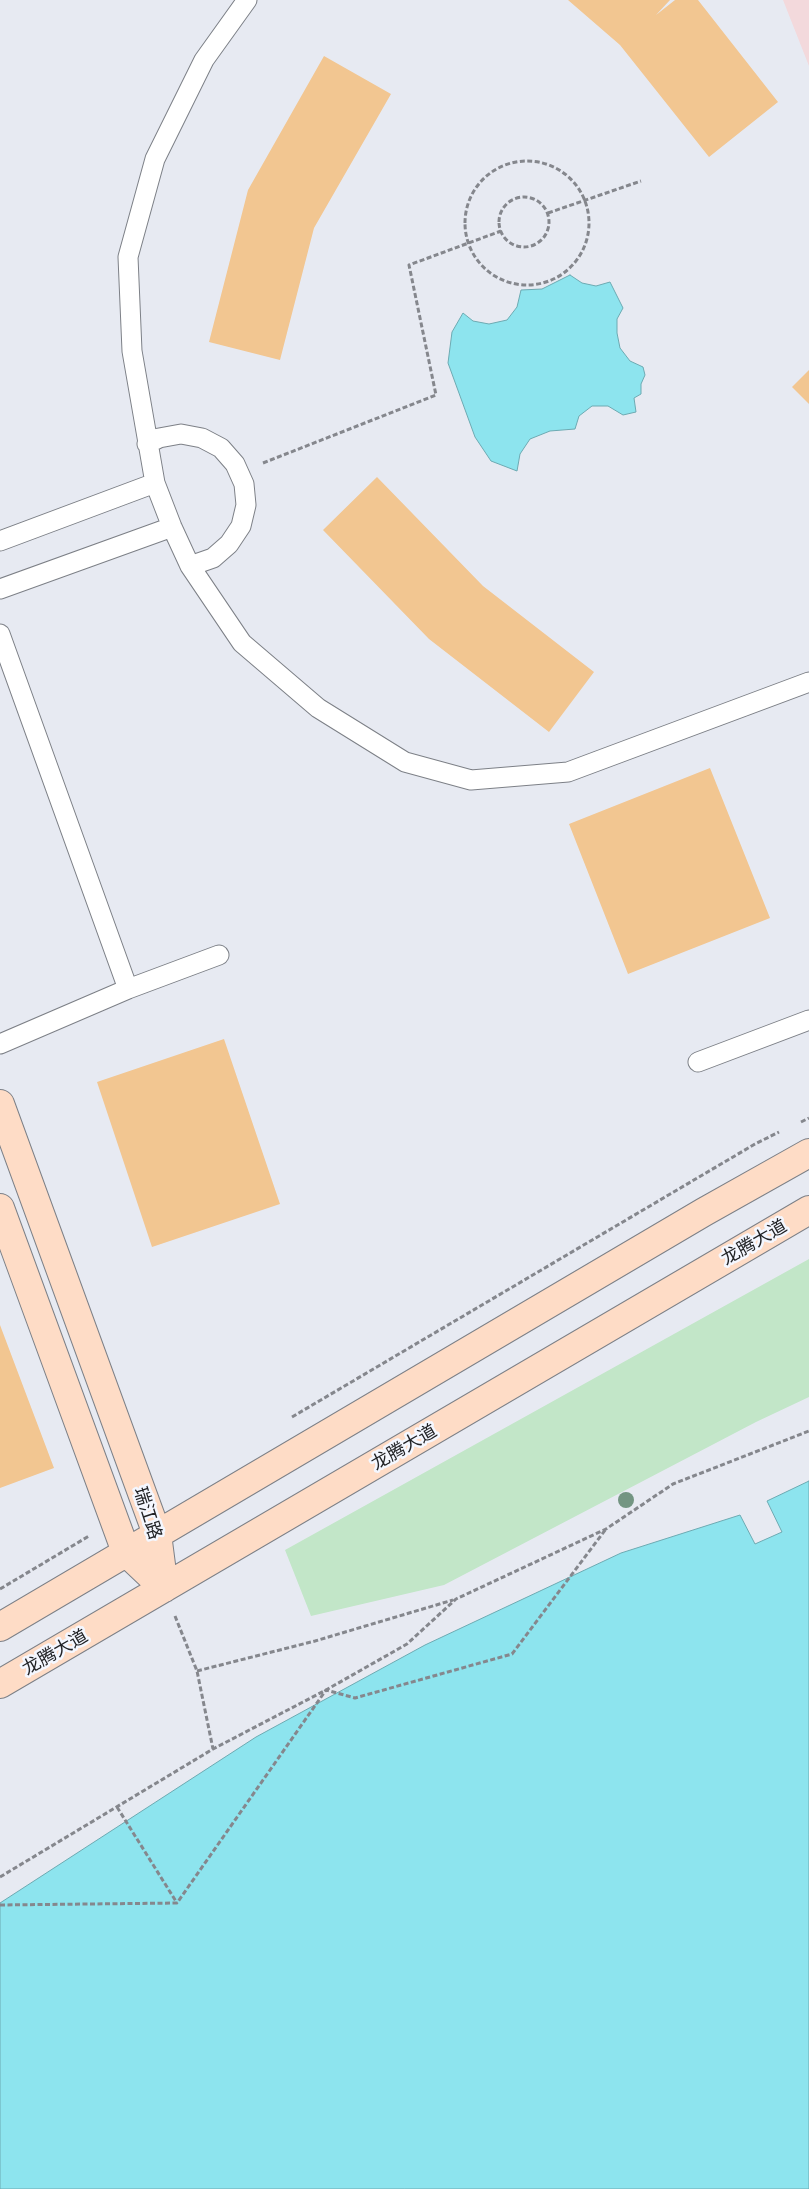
<!DOCTYPE html>
<html>
<head>
<meta charset="utf-8">
<style>
	body { margin:0 }
	canvas { display:block; background:#e7eaf2 }
</style>
</head>
<body>
<canvas width="809" height="2189"></canvas>
<script>
const context = document.querySelector('canvas').getContext('2d');
context.lineJoin = 'round';
function fillPath(path, color) { context.fillStyle = color; context.fill(path, 'evenodd'); }
const toPath = rows => new Path2D(rows.map(r => 'M' + r).join(''));
function strokePath(path, color, width, dash) { context.strokeStyle = color; context.lineWidth = width; context.lineCap = dash ? 'butt' : 'round'; context.setLineDash(dash || []); context.stroke(path); }
function label(font, color, halo, rows, align = 'center') {
  context.font = font + ' Barlow,"Noto Sans SC",sans-serif'; context.lineWidth = 5; context.setLineDash([]); context.textBaseline = 'middle'; context.strokeStyle = halo; context.fillStyle = color; for (const [text, x, y, turn = 0] of rows) {
    context.save(); context.translate(x, y); context.rotate((+turn || 0) * Math.PI / 180); context.textAlign = isNaN(turn) ? turn : align; if (halo) context.strokeText(text, 0, 0); context.fillText(text, 0, 0); context.restore();
  }
}
fillPath(toPath([
	[783,0,809,0,809,66]
]), '#f3d9dc');
fillPath(toPath([
	[809,1259,809,1397,756,1422,444,1585,311,1616,285,1550]
]), '#c2e6c8');
const water = toPath([
	[570,275,582,283,596,286,610,282,623,308,617,319,617,333,620,348,630,361,643,367,645,375,641,384,641,394,634,398,636,412,623,415,608,406,592,406,579,416,575,429,550,431,530,439,520,454,517,471,491,461,475,437,448,363,452,332,463,313,473,321,489,324,507,320,517,307,521,290,542,289,570,275],
	[809,1481,809,2189,0,2189,0,1903,256,1737,425,1645,621,1553,740,1515,755,1544,782,1532,767,1501,809,1481]
]);
fillPath(water, '#8de4ee');
strokePath(water, '#6daab2', 1);
fillPath(toPath([
	[568,0,670,0,656,15,675,0,698,0,778,102,709,157,620,45],
	[324,56,391,94,314,228,280,360,209,342,248,190],
	[809,370,809,404,792,387],
	[377,477,483,586,594,672,549,732,429,639,323,530],
	[710,768,770,918,628,974,569,824],
	[224,1039,280,1204,152,1247,97,1082],
	[0,1325,54,1468,0,1488]
]), '#f2c691');
const lane = toPath([
	[247,0,204,60,155,159,128,257,132,351,155,483,172,527,190,566,242,643,318,708,405,762,471,780,568,772,809,682],
	[147,444,159,438,181,434,202,438,221,448,235,464,244,484,246,505,241,526,229,544,213,558,190,566],
	[0,541,155,483],
	[0,589,172,527],
	[0,634,128,989],
	[0,1044,128,989,219,955],
	[698,1062,809,1020]
]);
const secondary = toPath([
	[0,1104,157,1534,164,1588],
	[0,1208,126,1552,164,1588],
	[0,1627,704,1212,809,1153],
	[0,1684,809,1210]
]);
strokePath(lane, '#7d8087', 21);
strokePath(secondary, '#7d8087', 30);
strokePath(toPath([
	'465 223a62 62 0 1 1 124 0a62 62 0 1 1-124 0Z',
	'499 222a25 25 0 1 1 50 0a25 25 0 1 1-50 0Z',
	[548,213,641,181],
	[263,463,436,395,409,265,501,231],
	[801,1122,809,1118],
	[292,1417,755,1144,779,1132],
	[0,1589,89,1536],
	[175,1616,197,1671,213,1749],
	[197,1671,315,1641,453,1600],
	[117,1807,177,1903],
	[0,1877,213,1749,326,1690,407,1644,456,1599,606,1529,673,1484,809,1431]
]), '#85878d', 3, [5, 2.5]);
strokePath(lane, '#fff', 19);
strokePath(secondary, '#fedcc6', 28);
strokePath(toPath([
	[0,1905,177,1903,326,1690,355,1698,512,1654,606,1529]
]), '#85878d', 3, [5, 2.5]);
context.fillStyle = '#739582';
for (const [x, y] of [
	[626,1500]
]) { context.beginPath(); context.arc(x, y, 8, 0, 2 * Math.PI); context.fill(); }
label('18px', '#222326', '#f4f7ff', [
	["龙腾大道",754,1242,-30],
	["龙腾大道",404,1447,-30],
	["瑞江路",148,1513,72],
	["龙腾大道",55,1652,-30]
]);
</script>
</body>
</html>
